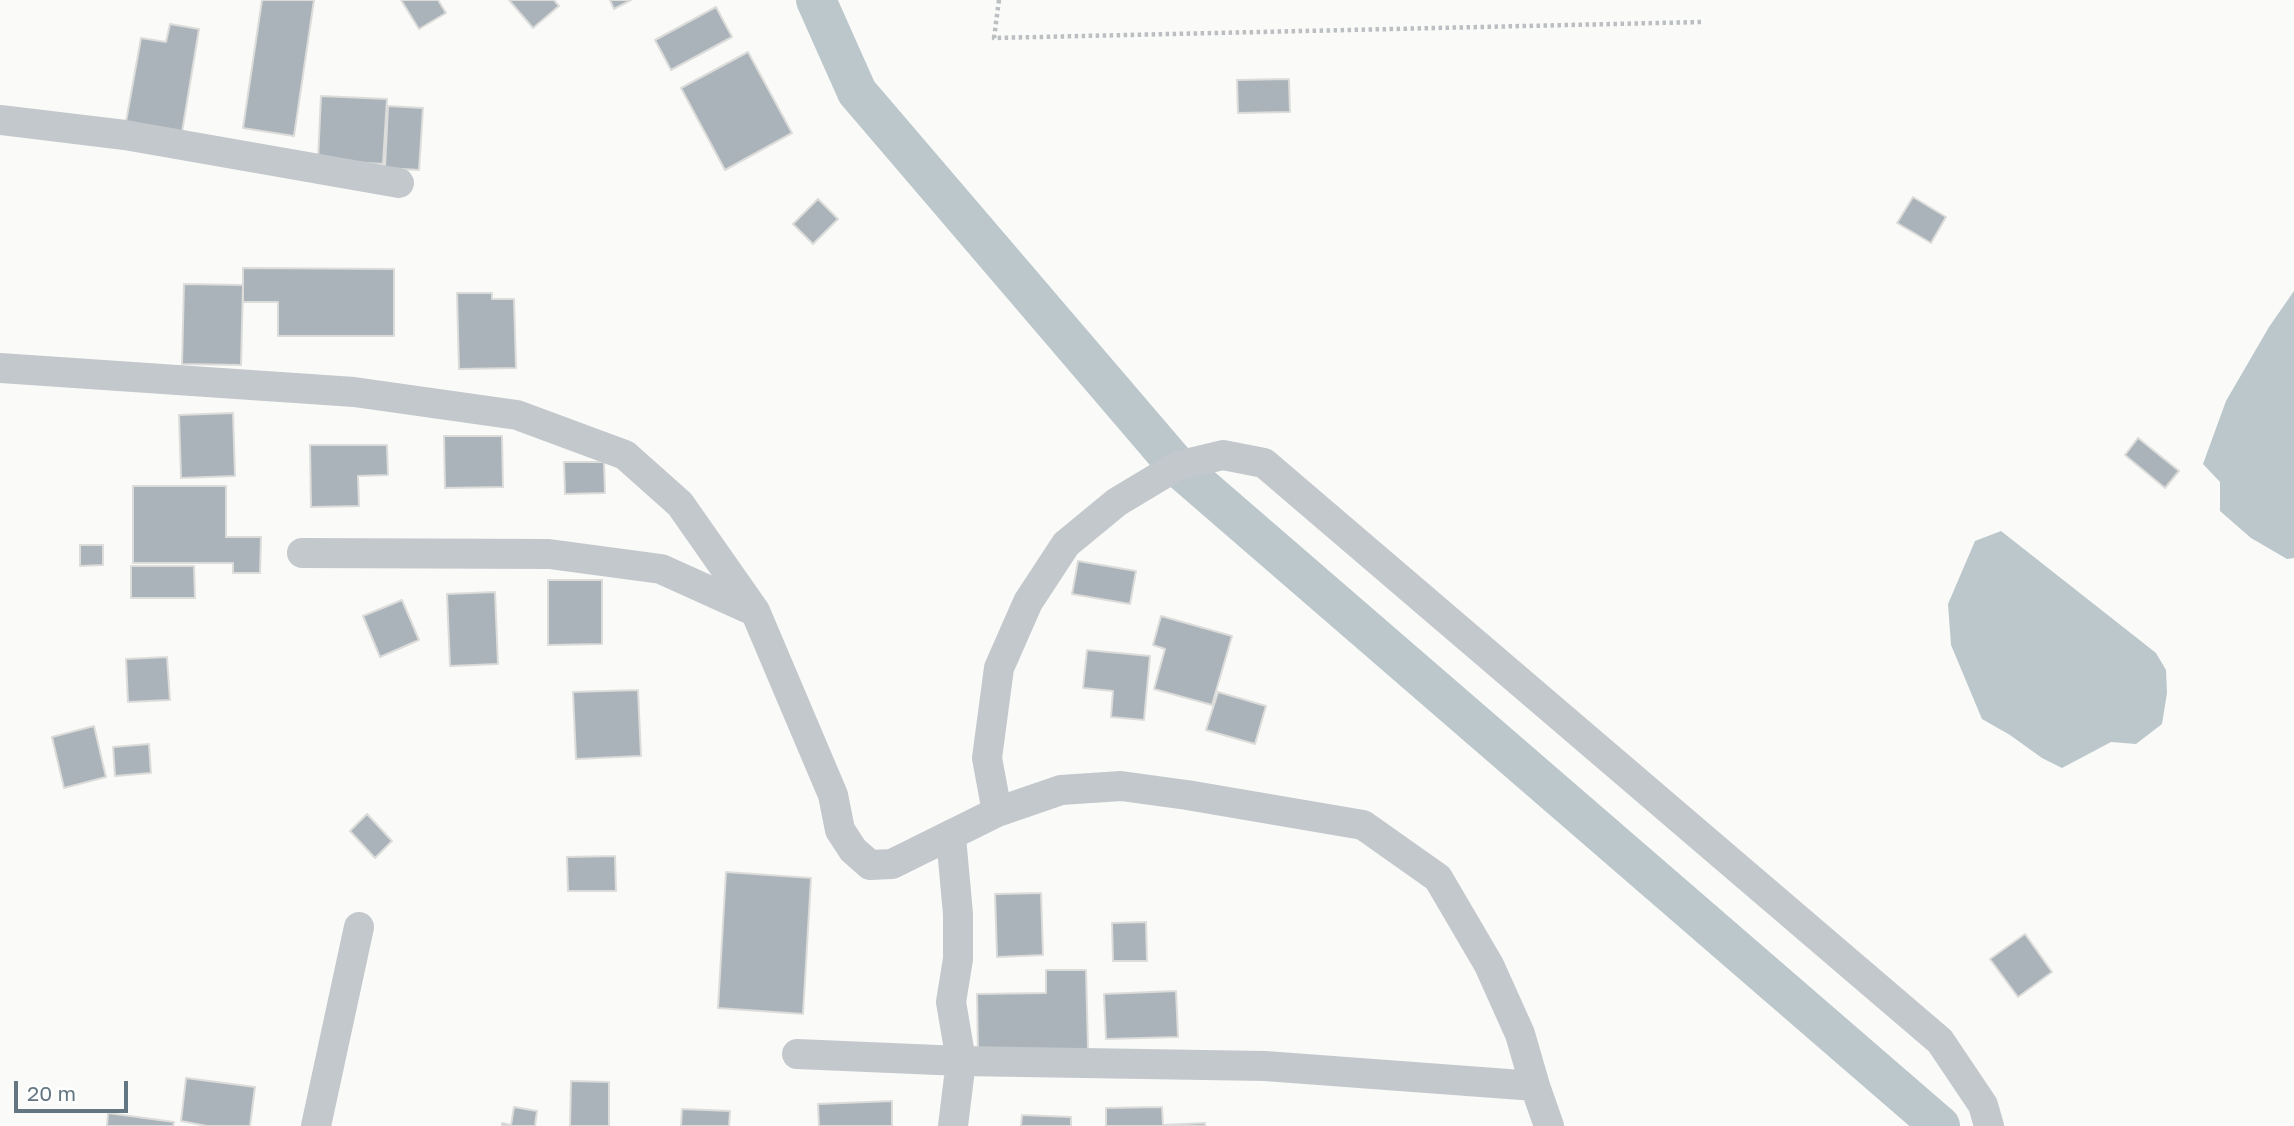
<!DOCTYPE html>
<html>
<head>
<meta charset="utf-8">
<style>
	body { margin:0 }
	#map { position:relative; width:2294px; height:1126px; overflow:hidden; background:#fafaf8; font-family:"Golos Text",sans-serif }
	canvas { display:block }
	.scale { position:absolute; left:14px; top:1081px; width:114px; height:32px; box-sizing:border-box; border:4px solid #657683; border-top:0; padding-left:9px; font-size:21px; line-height:24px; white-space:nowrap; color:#657683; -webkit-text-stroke:5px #fff; paint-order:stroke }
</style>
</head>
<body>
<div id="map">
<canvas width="2294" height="1126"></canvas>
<div class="scale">20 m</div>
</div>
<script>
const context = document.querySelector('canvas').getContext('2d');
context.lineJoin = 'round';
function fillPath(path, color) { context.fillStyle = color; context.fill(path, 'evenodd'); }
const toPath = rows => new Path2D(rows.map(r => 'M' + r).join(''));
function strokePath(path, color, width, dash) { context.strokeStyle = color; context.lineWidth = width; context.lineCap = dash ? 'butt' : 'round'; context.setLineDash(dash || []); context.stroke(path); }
fillPath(toPath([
	[2294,291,2294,558,2287,559,2251,538,2220,511,2220,482,2203,464,2226,401,2269,327],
	[2001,531,2156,653,2166,670,2167,693,2162,724,2136,744,2111,742,2062,768,2042,758,2010,735,1982,719,1951,645,1948,604,1975,541]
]), '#bbc7cb');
strokePath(toPath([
	[816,0,857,92,1177,466,1940,1126]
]), '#bbc7cb', 40);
const building = toPath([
	[262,0,314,0,294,136,243,128,262,0],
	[401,0,438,0,446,13,419,29,401,0],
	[509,0,554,0,559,6,533,28,509,0],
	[610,0,631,0,614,9,610,0],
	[716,7,732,37,671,70,655,40,716,7],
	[170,24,199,29,182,132,126,122,141,38,166,42,170,24],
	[748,52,792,133,725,170,681,88,748,52],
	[1289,79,1290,112,1238,113,1237,80,1289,79],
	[321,96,387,99,383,164,318,160,321,96],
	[388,106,423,108,419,170,385,168,388,106],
	[1913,197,1946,217,1931,243,1897,223,1913,197],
	[818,199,838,219,813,244,793,224,818,199],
	[243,268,394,269,394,336,278,336,278,302,243,302,243,268],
	[184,284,243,285,241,365,182,364,184,284],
	[457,293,492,293,492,299,514,299,516,368,459,369,457,293],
	[233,413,235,476,181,478,179,415,233,413],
	[444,436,502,436,503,487,445,488,444,436],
	[2138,438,2179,471,2165,488,2125,455,2138,438],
	[310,445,387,445,388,475,358,476,359,506,311,507,310,445],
	[564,462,604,462,605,493,565,494,564,462],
	[133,486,226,486,226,537,261,537,260,573,233,573,233,563,133,563,133,486],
	[80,545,103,545,103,565,80,566,80,545],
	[1078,561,1136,571,1130,604,1072,594,1078,561],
	[131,566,194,566,195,598,131,598,131,566],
	[548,580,602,580,602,644,548,645,548,580],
	[495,592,498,664,450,666,447,594,495,592],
	[402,600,419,640,380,657,363,616,402,600],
	[1161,616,1232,636,1212,705,1154,689,1165,649,1153,645,1161,616],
	[1087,650,1150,656,1144,720,1111,717,1113,691,1083,688,1087,650],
	[167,657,170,700,128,702,126,659,167,657],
	[638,690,641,756,576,759,573,692,638,690],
	[1218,692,1266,706,1255,744,1206,730,1218,692],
	[94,726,106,777,64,788,52,737,94,726],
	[149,744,151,773,115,776,113,747,149,744],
	[367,814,392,841,375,858,350,831,367,814],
	[615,856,616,891,568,891,567,857,615,856],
	[726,872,811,878,803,1014,718,1008,726,872],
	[1041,893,1043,955,997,957,995,894,1041,893],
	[1146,922,1147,961,1113,961,1112,923,1146,922],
	[2025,934,2052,972,2018,997,1990,959,2025,934],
	[1046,970,1086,970,1088,1049,978,1051,977,994,1046,993,1046,970],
	[1176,991,1178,1037,1106,1039,1104,994,1176,991],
	[186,1078,255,1087,250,1126,207,1126,181,1121,186,1078],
	[571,1081,609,1082,609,1126,570,1126,571,1081],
	[892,1101,892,1126,819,1126,818,1104,892,1101],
	[514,1107,537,1111,535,1126,502,1126,502,1123,511,1125,514,1107],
	[1162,1107,1163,1125,1205,1123,1205,1126,1106,1126,1106,1108,1162,1107],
	[682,1109,730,1111,729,1126,681,1126,682,1109],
	[108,1113,174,1122,173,1126,107,1126,108,1113],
	[1022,1115,1071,1117,1071,1126,1021,1126,1022,1115]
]);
fillPath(building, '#aab3b9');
strokePath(building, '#dcdcda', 2);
strokePath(toPath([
	[999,0,994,38,1701,22]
]), '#bbbfc2', 4.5, [3.5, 3.5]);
strokePath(toPath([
	[0,120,125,135,399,183],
	[0,368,354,392,517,415,625,455,680,504,755,611,833,795,840,830,853,850,870,865,892,864,997,812,1061,790,1121,786,1187,795,1363,825,1438,878,1489,965,1520,1034,1535,1086,1549,1126],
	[302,553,549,554,661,569,754,611],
	[997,812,987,758,999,668,1028,602,1066,544,1117,502,1177,466,1223,455,1264,463,1940,1041,1983,1105,1989,1126],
	[951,837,958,914,958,959,951,1002,961,1061,953,1126],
	[797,1054,961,1061,1265,1066,1535,1086],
	[316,1126,359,927]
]), '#c3c8cc', 30);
</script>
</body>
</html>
